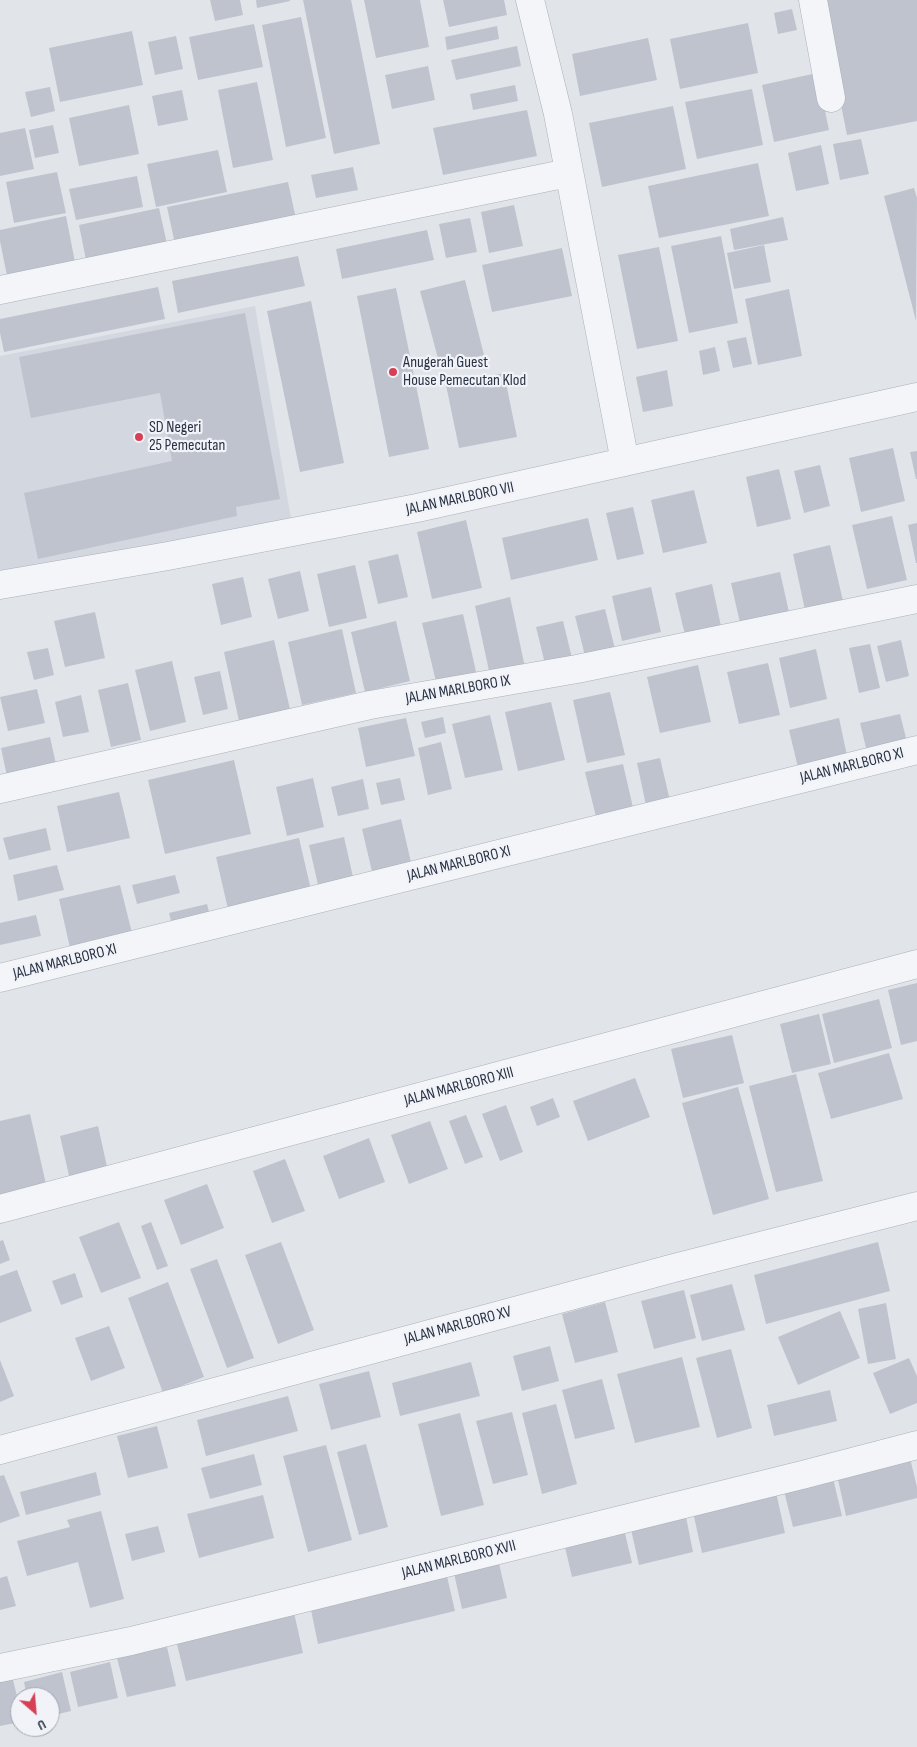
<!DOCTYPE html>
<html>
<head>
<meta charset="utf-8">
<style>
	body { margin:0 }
	#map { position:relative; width:917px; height:1747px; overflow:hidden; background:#e1e5ea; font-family:"Sofia Sans Condensed",sans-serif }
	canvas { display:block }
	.north { position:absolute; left:10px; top:1687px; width:50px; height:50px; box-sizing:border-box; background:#f1f3f8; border:1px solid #a1a6b0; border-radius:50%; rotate:153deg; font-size:14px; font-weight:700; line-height:20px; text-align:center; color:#283243 }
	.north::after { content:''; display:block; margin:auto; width:18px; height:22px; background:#d63f55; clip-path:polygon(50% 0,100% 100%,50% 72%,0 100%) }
</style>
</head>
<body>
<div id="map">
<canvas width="917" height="1747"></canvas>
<div class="north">U</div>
</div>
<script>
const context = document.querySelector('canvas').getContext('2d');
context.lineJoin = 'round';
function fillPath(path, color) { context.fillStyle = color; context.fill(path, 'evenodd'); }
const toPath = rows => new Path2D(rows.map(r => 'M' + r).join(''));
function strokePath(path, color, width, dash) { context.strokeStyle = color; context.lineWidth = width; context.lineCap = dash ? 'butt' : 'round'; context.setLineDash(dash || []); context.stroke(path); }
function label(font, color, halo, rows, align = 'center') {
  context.font = font + ' "Sofia Sans Condensed",sans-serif'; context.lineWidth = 4.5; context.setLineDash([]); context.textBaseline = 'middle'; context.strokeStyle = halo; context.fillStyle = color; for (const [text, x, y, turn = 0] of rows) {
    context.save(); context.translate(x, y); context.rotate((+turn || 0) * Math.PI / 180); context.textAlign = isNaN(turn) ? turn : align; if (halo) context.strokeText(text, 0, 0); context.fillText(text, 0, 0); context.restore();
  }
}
fillPath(toPath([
	[255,306,291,519,0,574,0,356]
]), '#d3d7e0');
fillPath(toPath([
	[210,0,240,0,243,15,215,21],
	[256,0,290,0,290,1,257,8],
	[303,0,351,0,380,144,334,154],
	[364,0,420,0,429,47,376,58],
	[443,0,504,0,507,15,449,27],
	[820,0,917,0,917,121,847,135],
	[792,9,797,30,778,34,774,13],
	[301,17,326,138,286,147,262,25],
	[748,23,758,73,680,89,670,39],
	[254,24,263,67,198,80,189,37],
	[497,26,499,39,447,50,445,37],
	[132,31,143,85,60,102,49,48],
	[176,36,183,69,155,75,148,42],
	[648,38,657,80,580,96,572,54],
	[517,46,521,66,456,80,451,60],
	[428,66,435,100,392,109,385,75],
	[817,73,829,130,774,142,762,85],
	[257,82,273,160,233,168,218,90],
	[515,85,518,101,473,110,470,94],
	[50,87,55,111,31,117,25,92],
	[752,89,763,145,697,159,685,102],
	[182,90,188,120,158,126,152,96],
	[129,105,139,154,79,166,69,118],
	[673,106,686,169,602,187,589,123],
	[527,110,537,156,443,175,433,128],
	[53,125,59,153,35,158,29,130],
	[25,128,34,169,0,176,0,133],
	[861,139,869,174,840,180,833,144],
	[821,145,829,184,796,191,788,153],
	[218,150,227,192,156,207,147,164],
	[758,163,769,216,659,238,648,186],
	[353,167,358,190,316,198,311,175],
	[57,172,66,213,14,223,6,182],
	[137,176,143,207,76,220,69,189],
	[288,182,296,219,175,244,167,207],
	[914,188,917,198,916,321,884,196],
	[514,205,523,246,489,253,481,212],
	[159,208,167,244,86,260,79,225],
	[66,216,75,262,7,276,0,241,0,230],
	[783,217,788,240,734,250,730,229],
	[470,218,477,252,446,258,439,224],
	[427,230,434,260,342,279,336,249],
	[721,236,738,323,689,333,671,246],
	[764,245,771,282,734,289,727,253],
	[659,247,678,341,637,349,618,255],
	[562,248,572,296,492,312,482,265],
	[298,256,305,286,178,313,172,281],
	[465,280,484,355,440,366,420,291],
	[158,287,165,319,4,352,0,333,0,319],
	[396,288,429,449,389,457,357,296],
	[789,289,802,356,758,365,745,299],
	[311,301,344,463,300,472,267,311],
	[245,313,280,499,236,507,237,516,38,559,24,493,172,461,160,393,31,418,19,357],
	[746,337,752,364,733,368,727,341],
	[715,347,720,371,703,375,699,351],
	[667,370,673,406,643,412,636,377],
	[504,373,517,437,459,448,446,385],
	[893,448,905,501,861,512,849,458],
	[917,451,917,479,916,479,910,452],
	[820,465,830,506,804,513,794,471],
	[779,469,791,519,757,527,746,477],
	[694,490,707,543,663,553,651,500],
	[633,507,644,554,617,560,606,513],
	[892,516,907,580,867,589,852,525],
	[588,518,598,560,511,580,502,538],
	[466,520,482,588,432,599,417,532],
	[917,523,917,563,916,563,908,525],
	[830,545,843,601,805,610,793,554],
	[398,554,408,597,378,604,368,561],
	[355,565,367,618,329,627,317,574],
	[300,571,309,611,278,619,268,579],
	[780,572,791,621,742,632,731,583],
	[243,577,252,617,221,625,212,584],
	[712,584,721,626,685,635,675,593],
	[651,587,661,632,622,641,612,596],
	[510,597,526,672,491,680,475,606],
	[605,609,615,649,585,656,575,616],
	[95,612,105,658,65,667,54,621],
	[463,614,477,676,437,686,422,623],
	[396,621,410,681,365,692,351,632],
	[563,621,573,662,546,668,536,627],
	[342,629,356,693,302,705,288,642],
	[274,640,290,709,239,721,224,652],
	[901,640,909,676,886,682,877,646],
	[870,644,880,688,859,693,849,648],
	[48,648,54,675,34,680,27,652],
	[816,649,827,699,790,708,779,658],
	[172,661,186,722,150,731,135,670],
	[768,663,780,715,739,724,727,672],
	[698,665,711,722,660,733,647,677],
	[220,671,228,709,203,715,194,677],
	[128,683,141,740,111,747,98,690],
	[37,689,45,723,8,731,0,697],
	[610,692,625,755,587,763,573,700],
	[81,695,89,732,63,737,55,702],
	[551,702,565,760,518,771,505,712],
	[900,714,908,746,868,756,860,723],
	[490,715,503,770,465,778,452,724],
	[443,717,446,733,425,738,421,722],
	[406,718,415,756,366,767,358,728],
	[839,718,849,765,800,776,789,730],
	[50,737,57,769,8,781,1,748],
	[441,742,452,789,428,795,418,748],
	[660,758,671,805,647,810,637,763],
	[234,760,251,834,165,854,148,780],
	[623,764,634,812,597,821,585,772],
	[313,778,324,827,287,836,276,787],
	[400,778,405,800,381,805,376,783],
	[363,779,369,809,338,816,331,787],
	[119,792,130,838,67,852,57,806],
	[401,819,413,871,374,880,362,829],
	[46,828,51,850,9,860,3,838],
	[344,837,353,877,318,885,309,845],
	[299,838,311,890,228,909,216,857],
	[57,865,64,890,18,901,13,875],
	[175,875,180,893,137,904,132,885],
	[120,885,132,933,70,948,59,899],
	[207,904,212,924,174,933,169,913],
	[36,915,41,936,0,945,0,923],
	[917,983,917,1041,901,1045,888,990],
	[879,999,892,1048,834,1063,822,1014],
	[819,1014,831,1064,792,1073,780,1024],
	[732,1035,744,1083,683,1098,671,1049],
	[889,1053,903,1099,831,1119,818,1073],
	[796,1074,823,1181,776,1192,749,1086],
	[635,1078,650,1117,588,1141,573,1101],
	[738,1087,769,1199,713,1215,682,1103],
	[553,1098,560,1117,537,1126,530,1107],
	[506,1105,523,1152,500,1161,482,1114],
	[30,1114,46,1184,0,1195,0,1121],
	[466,1115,483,1157,465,1164,449,1121],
	[430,1121,448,1169,409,1184,391,1135],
	[98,1126,108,1171,70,1180,60,1136],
	[369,1138,385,1182,339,1199,323,1156],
	[285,1159,305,1211,272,1223,253,1171],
	[207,1184,224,1228,181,1245,164,1200],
	[119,1222,141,1278,101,1293,79,1237],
	[151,1222,168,1266,157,1270,141,1226],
	[3,1240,10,1260,0,1264,0,1241],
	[281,1242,314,1330,278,1344,245,1255],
	[878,1242,890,1291,766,1324,754,1275],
	[217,1259,254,1358,227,1368,190,1269],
	[17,1270,32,1311,0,1323,0,1276],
	[75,1273,83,1297,61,1305,52,1281],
	[168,1282,204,1377,163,1393,128,1298],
	[732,1284,745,1330,702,1341,690,1295],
	[684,1290,696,1338,654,1349,641,1301],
	[605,1302,618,1352,575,1363,562,1314],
	[886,1303,896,1359,868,1364,858,1309],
	[840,1311,860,1358,798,1385,778,1337],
	[109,1326,125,1368,91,1381,75,1338],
	[550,1346,559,1381,522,1391,513,1356],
	[731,1349,752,1428,717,1438,696,1358],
	[682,1357,700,1427,635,1443,617,1374],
	[909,1358,917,1376,917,1403,890,1414,873,1373],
	[0,1360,14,1396,0,1402],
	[471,1362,480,1396,400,1416,392,1383],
	[369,1371,381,1417,331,1430,319,1384],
	[602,1379,615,1429,575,1439,562,1390],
	[830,1390,837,1421,774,1436,767,1405],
	[288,1396,298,1431,206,1456,197,1420],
	[556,1404,577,1484,542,1494,522,1413],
	[512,1412,528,1475,493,1484,476,1421],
	[460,1413,484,1505,441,1516,418,1424],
	[157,1426,168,1468,128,1478,117,1436],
	[366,1444,388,1527,359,1535,337,1452],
	[326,1445,352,1540,308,1552,283,1456],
	[254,1454,262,1485,210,1499,201,1468],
	[910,1458,917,1487,917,1498,846,1516,837,1475],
	[96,1472,101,1495,26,1515,20,1492],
	[4,1475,20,1516,0,1523,0,1476],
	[833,1478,842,1516,793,1527,784,1491],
	[776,1492,785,1533,702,1553,693,1512],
	[263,1495,274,1538,199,1558,187,1514],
	[101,1511,124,1599,90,1608,78,1562,27,1576,17,1541,70,1527,67,1520],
	[685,1512,693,1552,639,1565,630,1525],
	[158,1526,165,1552,132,1561,125,1534],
	[624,1529,632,1563,572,1577,564,1543],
	[498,1559,507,1598,462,1609,453,1569],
	[446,1572,455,1611,318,1644,310,1605],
	[7,1576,16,1606,0,1610,0,1578],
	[293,1608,303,1653,186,1681,175,1636],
	[167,1647,176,1686,127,1697,117,1658],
	[110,1662,118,1698,78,1707,70,1672],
	[62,1672,71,1711,50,1716,50,1697,27,1697,24,1682],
	[12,1676,20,1708,20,1722,0,1726,0,1679]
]), '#bec3ce');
const minor = toPath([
	[530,0,558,114,625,462],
	[813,0,831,98],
	[0,290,568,173],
	[0,585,168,556,417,508,917,397],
	[0,789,370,705,577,669,917,599],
	[0,978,917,750],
	[0,1209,917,964],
	[0,1450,674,1268,917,1206],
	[0,1668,131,1641,802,1475,917,1445]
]);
strokePath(minor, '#aaafb8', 29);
strokePath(minor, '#f4f5f8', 28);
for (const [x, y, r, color] of [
	[393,372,5,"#d63f55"],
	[139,437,5,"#d63f55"]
]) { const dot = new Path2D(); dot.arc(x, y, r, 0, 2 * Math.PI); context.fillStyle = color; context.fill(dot); strokePath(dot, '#f1f3f8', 2); }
label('16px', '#283243', '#f1f3f8', [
	["Anugerah Guest",403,363],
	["House Pemecutan Klod",403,381],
	["SD Negeri",149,428],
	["25 Pemecutan",149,446]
], 'left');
label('16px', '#283243', '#f1f3f8', [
	["JALAN MARLBORO VII",460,499,-12],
	["JALAN MARLBORO IX",458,690,-10],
	["JALAN MARLBORO XI",852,766,-14],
	["JALAN MARLBORO XI",459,864,-14],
	["JALAN MARLBORO XI",65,962,-14],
	["JALAN MARLBORO XIII",459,1087,-15],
	["JALAN MARLBORO XV",458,1326,-15],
	["JALAN MARLBORO XVII",459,1560,-14]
]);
</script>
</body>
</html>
